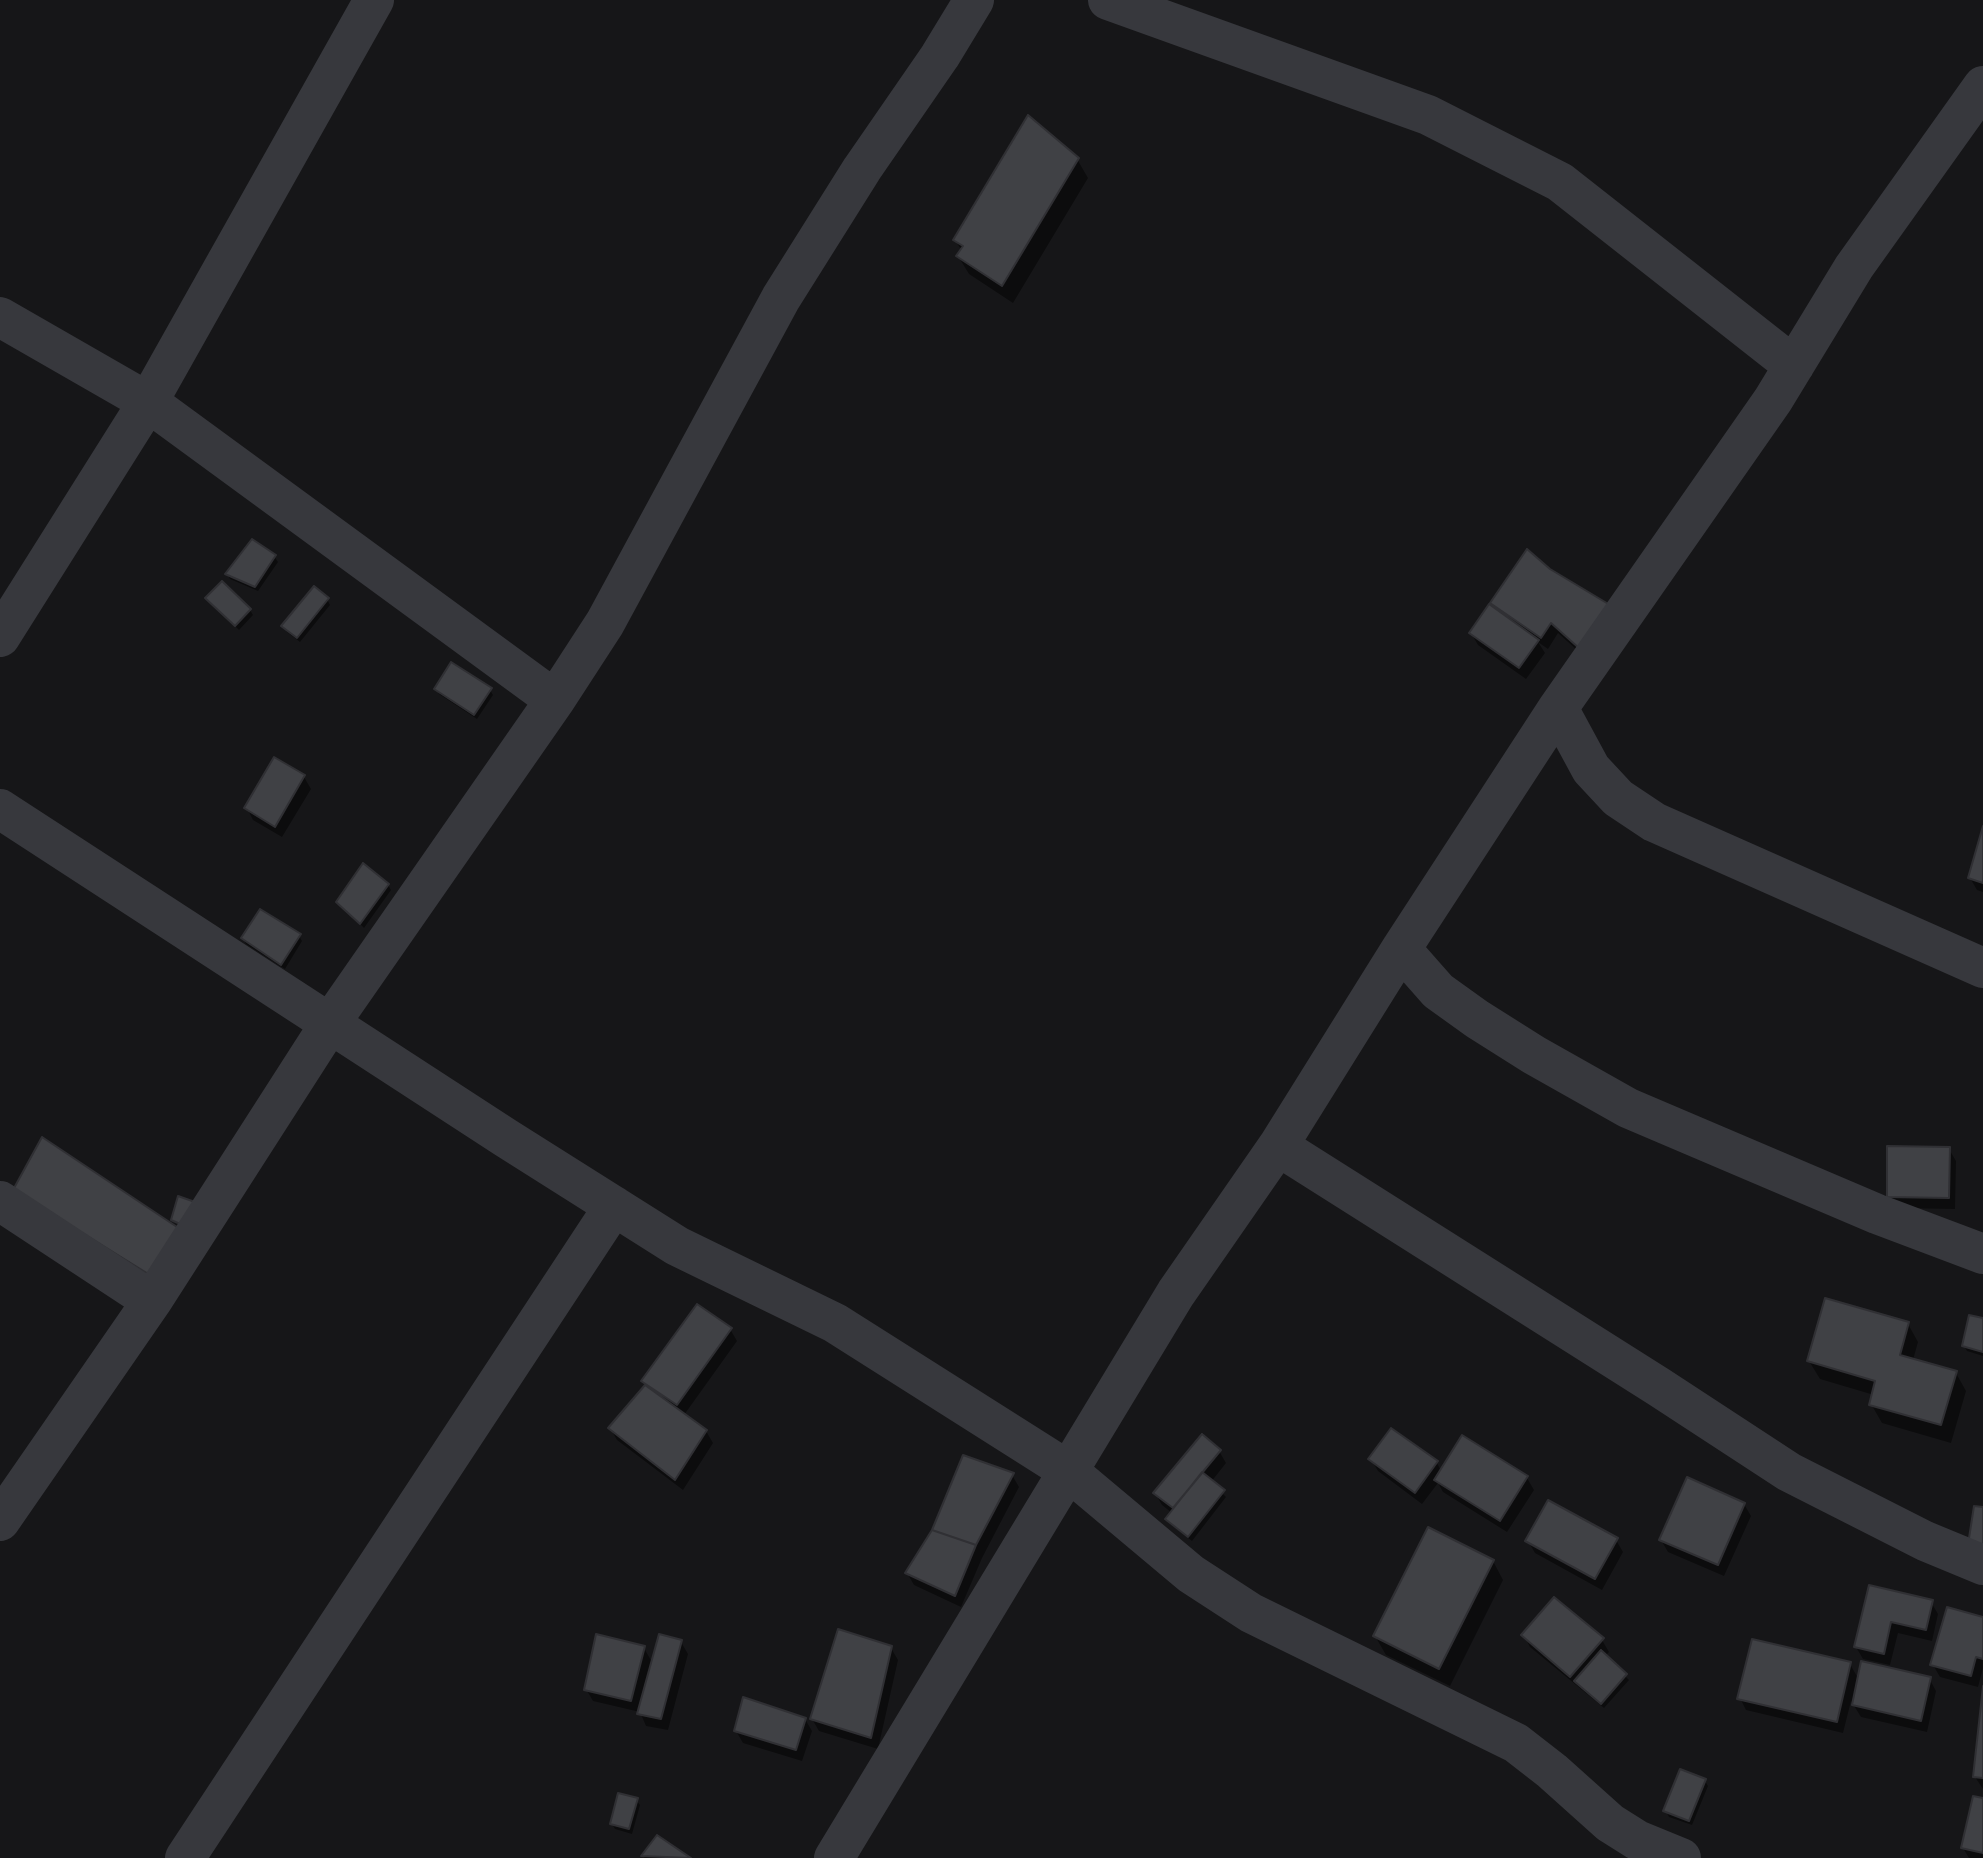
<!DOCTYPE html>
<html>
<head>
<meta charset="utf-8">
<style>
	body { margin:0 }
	canvas { display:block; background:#161618 }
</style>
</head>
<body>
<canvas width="1983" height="1858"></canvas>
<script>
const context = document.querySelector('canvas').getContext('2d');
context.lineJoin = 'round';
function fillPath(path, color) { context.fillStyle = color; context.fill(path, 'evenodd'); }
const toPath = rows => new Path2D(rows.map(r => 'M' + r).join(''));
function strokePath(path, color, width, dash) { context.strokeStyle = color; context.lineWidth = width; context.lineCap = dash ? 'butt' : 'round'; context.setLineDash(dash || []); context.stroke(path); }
fillPath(toPath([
	[1077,159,1088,178,1013,303,969,274,958,256,962,251,955,240],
	[274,556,278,562,258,591,230,579,227,574],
	[1549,571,1587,659,1558,633,1548,649,1538,642,1545,653,1526,679,1478,645,1471,633,1498,613,1492,603],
	[208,599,250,610,253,615,239,630],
	[327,599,330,605,300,642,287,632,284,627],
	[436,689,490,690,493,695,477,719,439,694],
	[304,777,311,789,282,837,253,820,247,808],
	[1983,833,1983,892,1977,890,1970,878],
	[388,885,391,890,364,928,339,902],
	[299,936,302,941,285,969,246,944,243,938],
	[1949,1149,1956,1161,1955,1209,1896,1208,1889,1196],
	[1983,1320,1983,1356,1967,1351,1964,1346],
	[1908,1324,1918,1342,1913,1360,1956,1373,1966,1391,1951,1443,1882,1423,1871,1404,1874,1395,1820,1379,1809,1361],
	[730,1329,737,1341,684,1415,706,1431,713,1443,683,1490,617,1440,610,1428,646,1387,643,1381],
	[1392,1431,1437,1463,1441,1471,1527,1478,1534,1490,1507,1532,1443,1492,1438,1483,1422,1504,1378,1471,1371,1459],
	[1219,1451,1226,1463,1211,1482,1226,1497,1192,1541,1170,1524,1167,1519,1172,1513,1162,1505,1155,1493],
	[1012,1475,1019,1487,982,1558,961,1607,914,1585,907,1573],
	[1744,1504,1751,1516,1724,1576,1668,1552,1661,1540],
	[1616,1540,1623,1552,1602,1590,1535,1553,1528,1541],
	[1493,1561,1503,1580,1450,1686,1386,1655,1375,1636],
	[1870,1587,1931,1602,1938,1614,1932,1641,1898,1633,1890,1665,1863,1659,1856,1647],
	[1983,1619,1983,1668,1978,1687,1940,1677,1933,1665],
	[1524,1635,1602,1640,1609,1652,1605,1656,1629,1680,1604,1708,1530,1647],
	[681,1642,688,1654,668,1730,646,1726,640,1712,593,1701,586,1689,644,1648,653,1664],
	[891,1648,898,1660,878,1749,819,1731,812,1719],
	[1850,1664,1859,1680,1929,1678,1936,1691,1927,1732,1861,1717,1851,1701,1843,1733,1746,1710,1740,1698],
	[1983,1705,1983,1789,1975,1777],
	[805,1719,812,1731,802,1761,743,1743,736,1731],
	[1705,1781,1708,1786,1692,1825,1669,1817,1666,1811],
	[636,1800,640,1805,632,1834,615,1829,612,1824],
	[1983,1800,1983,1858,1969,1858,1963,1848],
	[657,1837,688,1858,644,1858]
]), '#0007');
const building = toPath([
	[1028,115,1079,158,1002,286,956,256,963,246,953,240,1028,115],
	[252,539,276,555,255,587,225,574,252,539],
	[1527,549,1550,569,1610,605,1580,649,1551,623,1541,638,1490,603,1527,549],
	[222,581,251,609,235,626,205,598,222,581],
	[314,586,329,598,297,638,281,626,314,586],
	[1489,604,1539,640,1519,668,1469,633,1489,604],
	[451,662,492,688,474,715,434,689,451,662],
	[274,757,305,775,275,827,244,808,274,757],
	[1983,826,1983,883,1968,878,1983,826],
	[363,863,389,884,360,924,336,902,363,863],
	[260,909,301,934,281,965,241,938,260,909],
	[42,1137,180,1229,150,1275,13,1190,42,1137],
	[1887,1146,1950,1147,1949,1198,1887,1197,1887,1146],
	[178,1196,195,1202,187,1227,171,1220,178,1196],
	[1825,1298,1909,1322,1900,1355,1957,1371,1941,1425,1869,1405,1875,1381,1807,1361,1825,1298],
	[697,1304,732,1328,677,1405,641,1381,697,1304],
	[1969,1315,1983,1318,1983,1352,1962,1346,1969,1315],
	[645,1385,707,1430,675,1480,608,1428,645,1385],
	[1391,1428,1438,1461,1415,1493,1368,1459,1391,1428],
	[1202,1434,1221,1450,1173,1508,1153,1493,1202,1434],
	[1462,1435,1528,1476,1500,1521,1434,1480,1462,1435],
	[963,1455,1014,1473,976,1545,932,1530,963,1455],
	[1202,1472,1225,1490,1188,1537,1165,1519,1202,1472],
	[1687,1477,1745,1503,1718,1565,1659,1540,1687,1477],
	[1548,1500,1618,1538,1595,1579,1525,1541,1548,1500],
	[1974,1506,1983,1507,1983,1553,1967,1551,1974,1506],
	[1428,1527,1494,1560,1439,1669,1373,1636,1428,1527],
	[932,1530,976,1545,955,1596,905,1573,932,1530],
	[1869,1585,1933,1600,1926,1630,1891,1622,1884,1654,1854,1647,1869,1585],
	[1554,1597,1604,1638,1570,1677,1521,1635,1554,1597],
	[1947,1607,1983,1617,1983,1659,1976,1657,1971,1676,1930,1665,1947,1607],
	[838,1629,892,1646,871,1738,810,1719,838,1629],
	[596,1634,645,1646,631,1701,584,1690,596,1634],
	[659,1634,682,1640,661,1719,637,1714,659,1634],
	[1752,1639,1851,1662,1837,1722,1737,1699,1752,1639],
	[1601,1650,1627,1674,1601,1704,1574,1681,1601,1650],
	[1861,1661,1931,1677,1921,1721,1852,1705,1861,1661],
	[1983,1686,1983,1778,1973,1777,1983,1686],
	[743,1697,806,1718,796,1750,734,1731,743,1697],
	[1680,1769,1706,1779,1689,1821,1663,1811,1680,1769],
	[618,1793,638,1798,629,1829,610,1824,618,1793],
	[1973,1796,1983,1798,1983,1853,1961,1848,1973,1796],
	[657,1835,691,1858,641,1856,657,1835]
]);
fillPath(building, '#404145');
strokePath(building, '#303034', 2);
strokePath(toPath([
	[1108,0,1428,115,1560,182,1794,366],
	[0,317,148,402,555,700],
	[0,637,148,402,374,0],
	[1558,708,1591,769,1618,798,1654,822,1983,968],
	[0,809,506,1138,677,1246,835,1323,1067,1470,1191,1574,1251,1613,1516,1743,1552,1771,1610,1823,1637,1840,1681,1858],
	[1401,949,1438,991,1477,1019,1534,1055,1628,1108,1877,1214,1983,1254],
	[1278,1146,1659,1387,1789,1472,1925,1541,1983,1565],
	[0,1201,152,1301],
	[0,1521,152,1301,331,1022,555,700,605,623,781,298,862,169,940,56,974,0],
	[185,1858,614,1206],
	[834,1858,1176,1293,1278,1146,1401,949,1558,708,1773,400,1854,267,1983,86]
]), '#37383d', 40);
</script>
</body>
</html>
